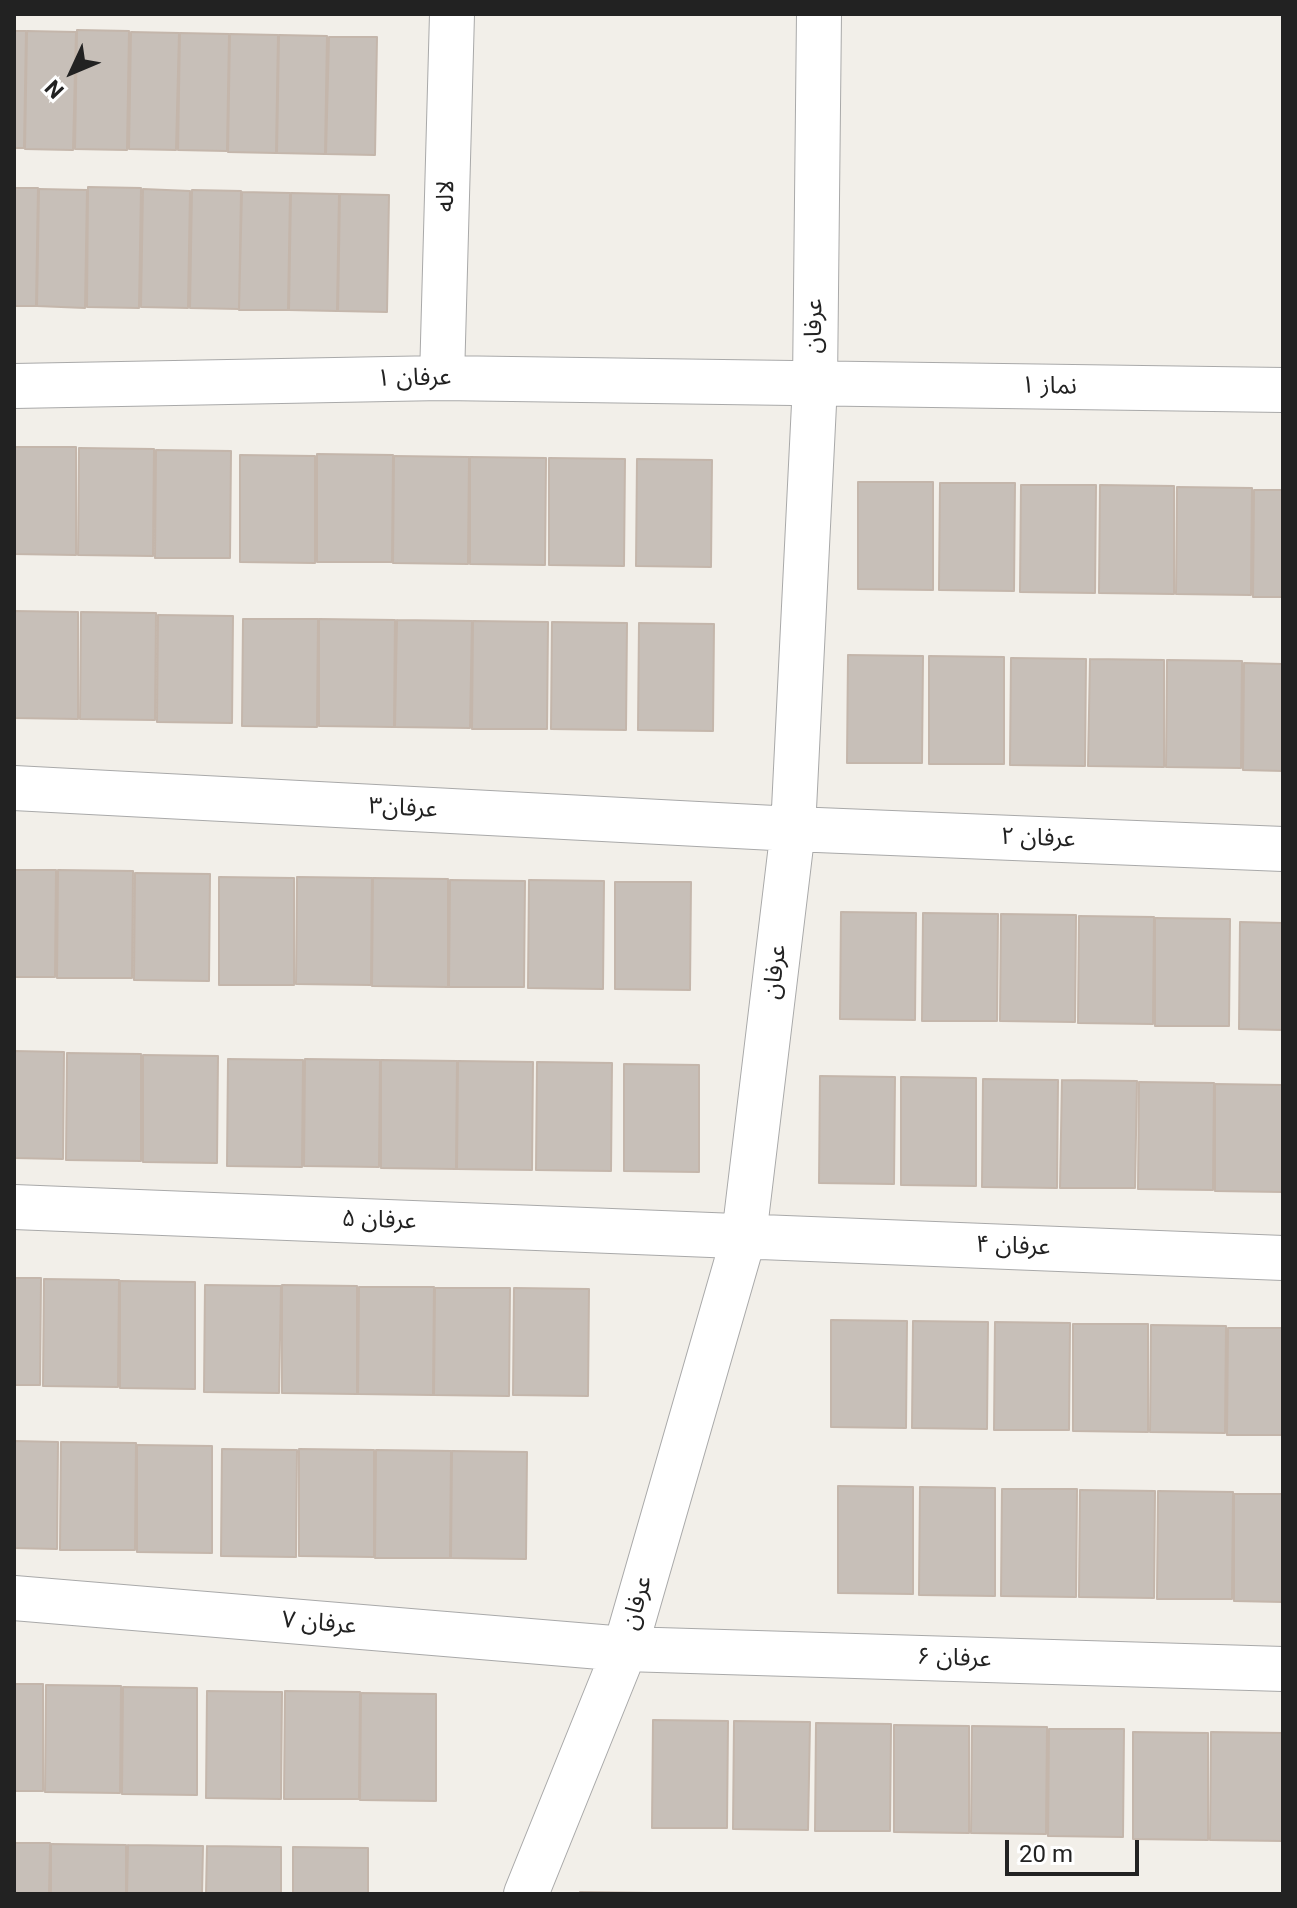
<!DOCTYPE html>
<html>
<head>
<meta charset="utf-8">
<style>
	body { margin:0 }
	#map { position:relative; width:1297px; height:1908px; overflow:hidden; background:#f2efe9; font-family:Roboto,sans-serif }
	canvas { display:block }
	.frame { position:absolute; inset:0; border:16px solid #222; pointer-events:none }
	.north { position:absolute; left:32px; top:32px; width:80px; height:80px; -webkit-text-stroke:6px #fff; paint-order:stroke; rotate:226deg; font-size:22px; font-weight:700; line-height:32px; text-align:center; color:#222 }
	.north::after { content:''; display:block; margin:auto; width:28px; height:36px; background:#222; clip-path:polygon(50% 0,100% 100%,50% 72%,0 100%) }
	.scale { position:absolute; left:1005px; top:1840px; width:134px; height:36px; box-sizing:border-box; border:4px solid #222; border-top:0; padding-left:10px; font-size:24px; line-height:28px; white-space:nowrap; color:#222; -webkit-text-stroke:6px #fff; paint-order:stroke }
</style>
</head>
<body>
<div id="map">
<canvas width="1297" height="1908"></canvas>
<div class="frame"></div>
<div class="north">N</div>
<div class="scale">20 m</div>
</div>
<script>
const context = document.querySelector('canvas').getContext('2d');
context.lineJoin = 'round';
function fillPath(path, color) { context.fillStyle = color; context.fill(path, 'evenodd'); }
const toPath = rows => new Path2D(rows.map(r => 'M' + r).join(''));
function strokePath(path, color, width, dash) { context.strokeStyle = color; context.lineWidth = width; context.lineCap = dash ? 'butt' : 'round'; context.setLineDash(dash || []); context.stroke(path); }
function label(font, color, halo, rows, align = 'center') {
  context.font = font + ' Roboto,"Noto Sans Arabic",sans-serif'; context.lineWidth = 6; context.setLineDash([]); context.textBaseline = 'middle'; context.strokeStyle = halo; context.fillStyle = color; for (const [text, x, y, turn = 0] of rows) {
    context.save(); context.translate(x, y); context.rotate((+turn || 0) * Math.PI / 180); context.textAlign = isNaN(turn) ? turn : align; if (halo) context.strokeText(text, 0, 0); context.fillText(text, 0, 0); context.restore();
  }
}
const building = toPath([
	[77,30,129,31,127,150,75,149,77,30],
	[14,31,26,31,24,148,14,148,14,31],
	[27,31,76,32,73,150,25,149,27,31],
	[131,32,179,33,176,150,129,149,131,32],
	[180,33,229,34,227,151,178,150,180,33],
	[230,34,278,35,276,153,228,152,230,34],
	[279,35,327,36,325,154,277,153,279,35],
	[329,37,377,37,375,155,326,154,329,37],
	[88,187,141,188,139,308,87,307,88,187],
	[14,188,38,188,36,306,14,306,14,188],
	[39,189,87,190,85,308,37,306,39,189],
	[143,189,190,191,188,308,141,307,143,189],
	[192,190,241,191,239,309,190,308,192,190],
	[242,192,290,193,288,310,239,310,242,192],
	[291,193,339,194,337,311,289,310,291,193],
	[340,194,389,195,387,312,338,311,340,194],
	[14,447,76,447,76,555,14,554,14,447],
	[79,448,154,449,153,556,78,555,79,448],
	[156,450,231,451,230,558,155,558,156,450],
	[317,454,393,455,392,562,317,562,317,454],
	[240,455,315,456,315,563,240,562,240,455],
	[394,456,469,457,468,564,393,563,394,456],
	[470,457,546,458,545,565,470,564,470,457],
	[549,458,625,459,624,566,549,565,549,458],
	[637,459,712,460,711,567,636,566,637,459],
	[858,482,933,482,933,590,858,589,858,482],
	[940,483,1015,483,1014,591,939,590,940,483],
	[1021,485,1096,485,1095,593,1020,592,1021,485],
	[1100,485,1174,486,1174,594,1099,593,1100,485],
	[1177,487,1252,488,1251,595,1176,594,1177,487],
	[1254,490,1283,490,1283,597,1253,597,1254,490],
	[14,611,78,612,78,719,14,718,14,611],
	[81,612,156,613,155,720,80,719,81,612],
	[158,615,233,616,232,723,157,722,158,615],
	[243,619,318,619,317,727,242,726,243,619],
	[319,619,395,620,394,727,319,726,319,619],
	[397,620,472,621,470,728,395,727,397,620],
	[473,621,548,622,547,729,472,729,473,621],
	[552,622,627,623,626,730,551,729,552,622],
	[639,623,714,624,713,731,638,730,639,623],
	[848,655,923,656,922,763,847,763,848,655],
	[929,656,1004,657,1004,764,929,764,929,656],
	[1011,658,1086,659,1085,766,1010,765,1011,658],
	[1090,659,1164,660,1164,767,1088,766,1090,659],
	[1167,660,1242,661,1241,768,1166,767,1167,660],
	[1244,663,1283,664,1283,771,1243,770,1244,663],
	[14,870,56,870,55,977,14,977,14,870],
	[58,870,133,871,132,978,57,978,58,870],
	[135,873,210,874,209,981,134,980,135,873],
	[219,877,294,878,294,985,219,985,219,877],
	[297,877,372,878,371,985,296,984,297,877],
	[373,878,448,879,448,987,372,986,373,878],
	[450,880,525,881,524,987,449,987,450,880],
	[529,880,604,881,603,989,528,988,529,880],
	[615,882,691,882,690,990,615,989,615,882],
	[841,912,916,913,915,1020,840,1019,841,912],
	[923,913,998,914,997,1021,922,1021,923,913],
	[1001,914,1076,915,1075,1022,1000,1021,1001,914],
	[1079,916,1154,917,1153,1024,1078,1023,1079,916],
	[1155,918,1230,919,1229,1026,1155,1026,1155,918],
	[1240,922,1283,923,1283,1030,1239,1029,1240,922],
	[14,1051,64,1052,63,1159,14,1158,14,1051],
	[67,1053,141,1054,141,1161,66,1160,67,1053],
	[143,1055,218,1056,217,1163,143,1162,143,1055],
	[228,1059,303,1060,302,1167,227,1166,228,1059],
	[305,1059,380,1060,379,1167,304,1166,305,1059],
	[381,1060,457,1061,456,1169,381,1168,381,1060],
	[458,1061,533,1062,532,1170,457,1169,458,1061],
	[537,1062,612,1063,611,1171,536,1170,537,1062],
	[624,1064,699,1065,699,1172,624,1171,624,1064],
	[820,1076,895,1077,894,1184,819,1183,820,1076],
	[901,1077,976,1078,976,1186,901,1185,901,1077],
	[983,1079,1058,1080,1057,1188,982,1187,983,1079],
	[1062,1080,1137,1081,1135,1188,1060,1188,1062,1080],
	[1139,1082,1214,1083,1213,1190,1138,1189,1139,1082],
	[1215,1084,1283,1085,1283,1192,1215,1191,1215,1084],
	[14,1278,41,1278,40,1385,14,1385,14,1278],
	[44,1279,119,1280,118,1387,43,1386,44,1279],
	[120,1281,195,1282,195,1389,120,1388,120,1281],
	[205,1285,281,1286,279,1393,204,1392,205,1285],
	[282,1285,357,1286,357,1394,282,1393,282,1285],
	[359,1287,434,1287,433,1395,358,1394,359,1287],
	[435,1288,510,1288,509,1396,434,1395,435,1288],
	[514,1288,589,1289,588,1396,513,1395,514,1288],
	[831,1320,907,1321,906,1428,831,1427,831,1320],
	[913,1321,988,1322,987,1429,912,1428,913,1321],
	[995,1322,1070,1323,1069,1430,994,1430,995,1322],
	[1073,1324,1148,1324,1148,1432,1073,1431,1073,1324],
	[1151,1325,1226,1326,1225,1433,1150,1432,1151,1325],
	[1228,1328,1283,1328,1283,1435,1227,1435,1228,1328],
	[14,1441,58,1442,57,1549,14,1548,14,1441],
	[61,1442,136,1443,135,1550,60,1550,61,1442],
	[137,1445,212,1446,212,1553,137,1552,137,1445],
	[222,1449,297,1450,296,1557,221,1556,222,1449],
	[299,1449,374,1450,374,1557,299,1556,299,1449],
	[376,1450,451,1451,450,1558,375,1558,376,1450],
	[452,1451,527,1452,526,1559,451,1558,452,1451],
	[838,1486,913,1487,913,1594,838,1593,838,1486],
	[920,1487,995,1488,995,1596,919,1595,920,1487],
	[1002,1489,1077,1489,1076,1597,1001,1596,1002,1489],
	[1080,1490,1155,1491,1154,1598,1079,1597,1080,1490],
	[1158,1491,1233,1492,1232,1599,1157,1599,1158,1491],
	[1234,1494,1283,1494,1283,1602,1234,1601,1234,1494],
	[14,1684,43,1684,43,1791,14,1791,14,1684],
	[46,1685,121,1686,120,1793,45,1792,46,1685],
	[123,1687,197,1688,197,1795,122,1794,123,1687],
	[207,1691,282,1692,281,1799,206,1798,207,1691],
	[285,1691,360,1692,359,1799,284,1799,285,1691],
	[361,1693,436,1694,436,1801,360,1800,361,1693],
	[653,1720,728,1721,727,1828,652,1828,653,1720],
	[734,1721,810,1722,808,1830,733,1829,734,1721],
	[816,1723,891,1724,890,1831,815,1831,816,1723],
	[894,1725,969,1726,969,1833,894,1832,894,1725],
	[972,1726,1047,1727,1046,1834,971,1833,972,1726],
	[1049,1729,1124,1729,1123,1837,1048,1836,1049,1729],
	[1133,1732,1208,1733,1208,1840,1133,1839,1133,1732],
	[1211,1732,1283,1733,1283,1841,1210,1840,1211,1732],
	[14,1843,50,1843,49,1894,14,1894,14,1843],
	[51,1844,126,1845,126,1894,51,1894,51,1844],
	[128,1845,203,1846,202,1894,127,1894,128,1845],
	[207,1846,281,1847,281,1894,206,1894,207,1846],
	[293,1847,368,1848,368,1894,293,1894,293,1847],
	[580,1892,655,1893,655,1894,580,1894,580,1892]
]);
fillPath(building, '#c7bfb8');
strokePath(building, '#c4b6ab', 2);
const minor = toPath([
	[442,378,452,14],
	[14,386,442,378,1283,390],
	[14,788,793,829,1283,849],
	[14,1207,1283,1258],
	[14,1598,625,1649,1283,1669],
	[526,1894,625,1649,744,1236,793,829,815,384,819,14]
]);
strokePath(minor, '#a9a9a9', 46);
strokePath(minor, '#fff', 44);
label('24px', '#222', '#fff', [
	["لاله",447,196,-89],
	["عرفان",815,326,-89],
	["عرفان ۱",414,379,-1],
	["نماز ۱",1049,387,1],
	["عرفان۳",403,809,3],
	["عرفان ۲",1038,839,2],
	["عرفان",776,972,-83],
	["عرفان ۵",379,1221,2],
	["عرفان ۴",1013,1247,2],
	["عرفان",638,1603,-74],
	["عرفان ۷",319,1624,5],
	["عرفان ۶",954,1659,2]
]);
</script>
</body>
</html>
